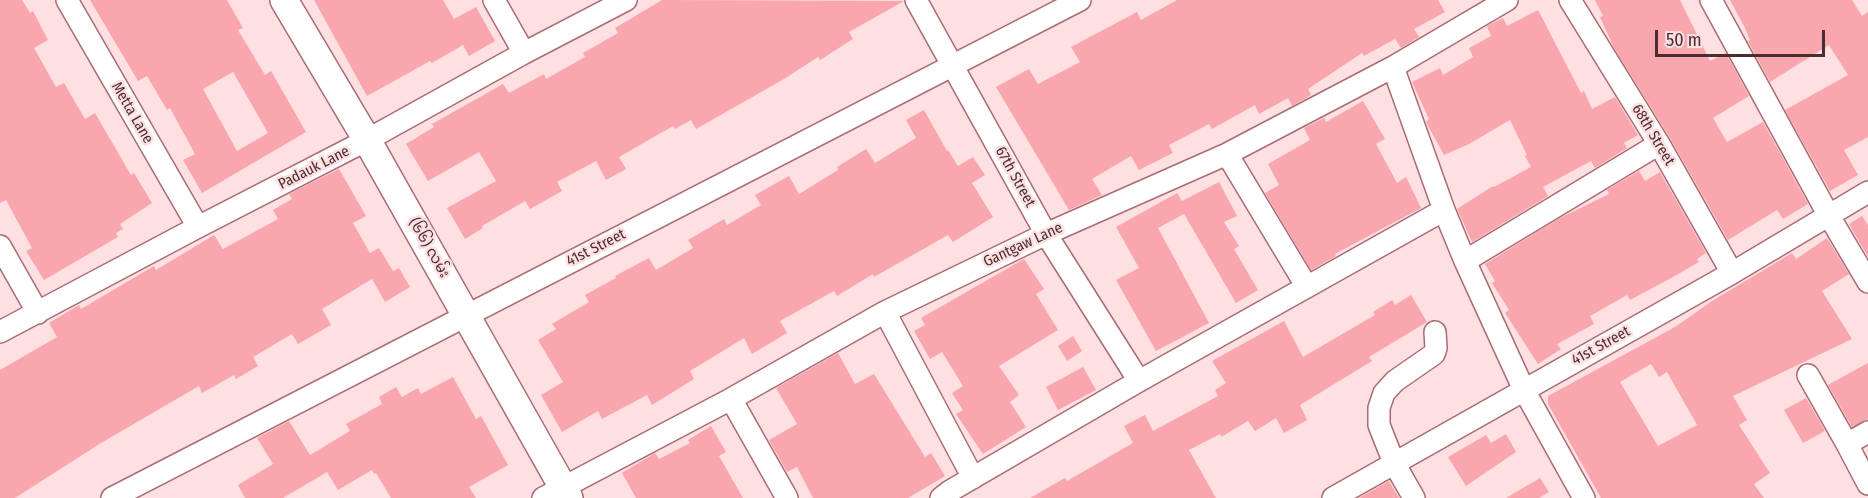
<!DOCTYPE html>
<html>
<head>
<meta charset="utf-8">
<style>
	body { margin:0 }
	#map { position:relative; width:1868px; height:498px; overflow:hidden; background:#fee0e2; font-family:"Fira Sans Condensed",sans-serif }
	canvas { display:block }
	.scale { position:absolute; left:1655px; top:30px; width:170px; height:27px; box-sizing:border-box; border:3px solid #492d30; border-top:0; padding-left:8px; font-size:18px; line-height:21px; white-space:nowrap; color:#492d30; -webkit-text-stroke:4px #fee0e2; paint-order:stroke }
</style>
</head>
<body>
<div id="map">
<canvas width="1868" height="498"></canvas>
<div class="scale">50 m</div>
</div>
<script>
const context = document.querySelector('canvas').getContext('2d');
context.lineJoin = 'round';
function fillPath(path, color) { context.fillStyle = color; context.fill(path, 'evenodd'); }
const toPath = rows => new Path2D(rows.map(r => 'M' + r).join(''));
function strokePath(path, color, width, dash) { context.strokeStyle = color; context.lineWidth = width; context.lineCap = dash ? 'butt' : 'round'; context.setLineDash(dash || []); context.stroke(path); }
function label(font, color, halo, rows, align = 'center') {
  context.font = font + ' "Fira Sans Condensed","Noto Sans Myanmar",sans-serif'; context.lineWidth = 5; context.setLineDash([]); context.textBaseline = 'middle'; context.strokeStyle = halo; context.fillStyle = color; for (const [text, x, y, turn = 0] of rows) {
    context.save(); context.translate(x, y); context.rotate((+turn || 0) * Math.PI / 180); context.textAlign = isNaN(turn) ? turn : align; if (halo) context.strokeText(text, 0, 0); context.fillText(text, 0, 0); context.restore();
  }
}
fillPath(toPath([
	[0,0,22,0,30,13,33,11,48,40,34,48,56,87,64,83,85,119,95,113,131,175,134,173,152,203,120,224,123,229,116,233,118,237,44,280,26,251,32,248,6,200,0,203],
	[90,0,227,0,243,28,238,30,265,75,271,71,306,132,202,193,183,160,195,154,170,108,167,110,147,76,138,81],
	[233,72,268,133,237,151,203,89],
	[314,0,443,0,454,19,476,7,495,41,469,56,463,45,432,63,430,61,367,96],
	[662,0,904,1,849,32,853,39,820,60,818,57,784,79,696,129,691,120,675,129,673,126,619,157,626,169,606,180,596,161,557,182,562,191,530,209,525,201,482,226,483,228,465,239,447,208,496,181,479,152,428,181,406,144,434,127,432,124,503,84,509,93,544,74,546,79,585,57,583,53,618,33,615,28],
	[1177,0,1438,0,1445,12,1414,29,1419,37,1401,48,1395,39,1364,56,1362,53,1308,89,1311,95,1292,106,1288,98,1259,114,1255,105,1212,129,1209,124,1169,145,1173,153,1139,170,1131,156,1092,179,1102,195,1069,210,996,87,1029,69,1038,84,1080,62,1071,47,1137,12,1141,20],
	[1595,0,1680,0,1710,61,1726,53,1749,96,1713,118,1727,142,1763,122,1808,204,1783,219,1777,210,1728,240,1670,138,1614,48,1600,17,1603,16],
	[1730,0,1852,0,1862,16,1868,12,1868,137,1844,150,1858,175,1830,191,1785,110,1848,75,1829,45,1770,82,1748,41,1750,40,1745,28],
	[1538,10,1581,93,1584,91,1592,109,1615,97,1638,135,1624,143,1627,148,1595,168,1591,161,1543,187,1548,196,1472,242,1457,209,1493,186,1494,187,1531,167,1525,156,1527,155,1510,120,1469,144,1444,155,1426,122,1429,119,1412,82,1440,68,1443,75,1473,57,1469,48,1491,36,1487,26,1503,18,1507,26],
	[1363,101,1385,139,1376,144,1397,183,1406,177,1421,208,1335,254,1336,256,1311,270,1265,193,1279,185,1268,164,1310,140,1304,128,1324,118,1326,122],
	[924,110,947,151,948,150,958,166,973,157,985,175,972,183,993,217,953,242,948,235,874,277,873,274,837,296,834,291,780,321,787,333,752,354,744,338,690,371,694,379,652,405,647,395,602,419,598,411,562,432,541,395,563,382,538,340,556,329,552,324,589,302,585,295,616,278,615,276,649,258,656,270,693,248,688,240,724,219,727,225,761,205,755,195,789,176,799,194,838,170,837,167,866,149,875,163,916,138,906,120],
	[339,169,366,216,353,223,370,253,379,248,393,271,399,268,410,287,385,302,372,279,322,309,331,325,298,344,292,334,253,357,258,366,236,379,234,375,202,393,199,386,101,443,15,498,0,498,0,370,57,337,49,323,79,305,81,309,154,266,156,270,214,235,223,249,278,219,273,210,292,199,289,194],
	[1639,171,1645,181,1660,172,1706,253,1697,259,1699,262,1673,277,1630,300,1627,295,1590,316,1594,324,1557,344,1561,349,1538,364,1505,313,1509,310,1492,283,1495,281,1485,264,1560,218,1609,194,1607,190],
	[1219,182,1237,216,1224,222,1239,246,1234,249,1258,290,1236,303,1184,214,1158,228,1209,323,1156,351,1116,280,1139,268,1116,227,1177,193,1182,201],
	[1862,216,1868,225,1868,257,1849,224],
	[1827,238,1849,274,1822,291,1852,339,1733,396,1747,420,1739,425,1770,473,1754,484,1764,498,1601,498,1548,404,1548,396,1675,327,1712,301,1792,253,1796,259],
	[1651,364,1659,377,1667,372,1697,425,1658,446,1620,382],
	[1024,259,1044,289,1036,294,1058,330,999,366,1019,395,1010,402,1026,427,983,454,956,414,963,410,952,393,963,386,942,352,930,359,914,331,925,325,921,318],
	[1411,295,1427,322,1369,357,1372,361,1300,405,1307,420,1284,433,1276,418,1255,431,1248,421,1221,437,1220,434,1189,450,1216,498,1030,498,1065,478,1067,481,1133,443,1124,426,1145,415,1153,431,1218,396,1215,390,1226,383,1212,361,1284,321,1303,357,1375,315,1373,312,1392,300,1395,305],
	[1073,336,1082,351,1067,361,1058,346],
	[838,353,855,384,874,374,925,457,931,453,945,476,908,498,813,498,797,467,787,472,769,440,797,424,776,388],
	[1868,363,1868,419,1852,427,1828,385],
	[1083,367,1096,390,1058,410,1046,387],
	[453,377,476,419,481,416,508,465,469,487,476,498,391,498,376,473,374,474,372,470,338,490,327,472,283,498,245,498,238,485,273,464,257,438,289,421,310,455,350,431,346,424,382,404,379,397,396,387,402,397,418,388,421,394],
	[1806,398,1825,431,1803,443,1784,410],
	[711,426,726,452,719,456,743,498,636,498,622,473,655,453,659,459,690,443,688,440],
	[1506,434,1516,452,1466,486,1448,457,1486,435,1491,443],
	[1540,478,1549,492,1539,498,1506,498],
	[1389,481,1399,498,1359,498]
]), '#f9a6ae');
const minor = toPath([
	[67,0,198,227],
	[494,0,524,53],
	[916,0,1046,234,1139,381],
	[1570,0,1659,144,1732,273],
	[1711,0,1829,216,1868,282],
	[1393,67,1444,210,1465,261,1524,390,1584,498],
	[1227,154,1307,287],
	[0,246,38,313],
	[1465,261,1659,144],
	[885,312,973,478],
	[0,332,198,227,367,140,524,53,626,0],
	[1808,375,1847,444],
	[731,399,787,498],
	[1868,432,1847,444,1868,484],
	[112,498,1080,0],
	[543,498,731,399,885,312,1046,234,1227,154,1393,67,1507,0],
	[941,498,950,491,1139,381,1444,210],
	[1333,498,1732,273,1868,192],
	[1414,498,1394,463,1379,425,1379,408,1384,393,1395,381,1434,354,1436,348,1435,332]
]);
const tertiary = toPath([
	[284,0,367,140,569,498]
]);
strokePath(minor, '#ab6b72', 24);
strokePath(tertiary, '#ab6b72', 30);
strokePath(minor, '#fff', 21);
strokePath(tertiary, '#fff', 27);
label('15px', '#492d30', '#fee0e2', [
	["Metta Lane",132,113,60],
	["68th Street",1653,135,59],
	["Padauk Lane",314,168,-27],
	["67th Street",1015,177,61],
	["Gantgaw Lane",1023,245,-25],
	["(၆၆) လမ်း",429,248,60],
	["41st Street",596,248,-27],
	["41st Street",1601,346,-29]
]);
</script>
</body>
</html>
